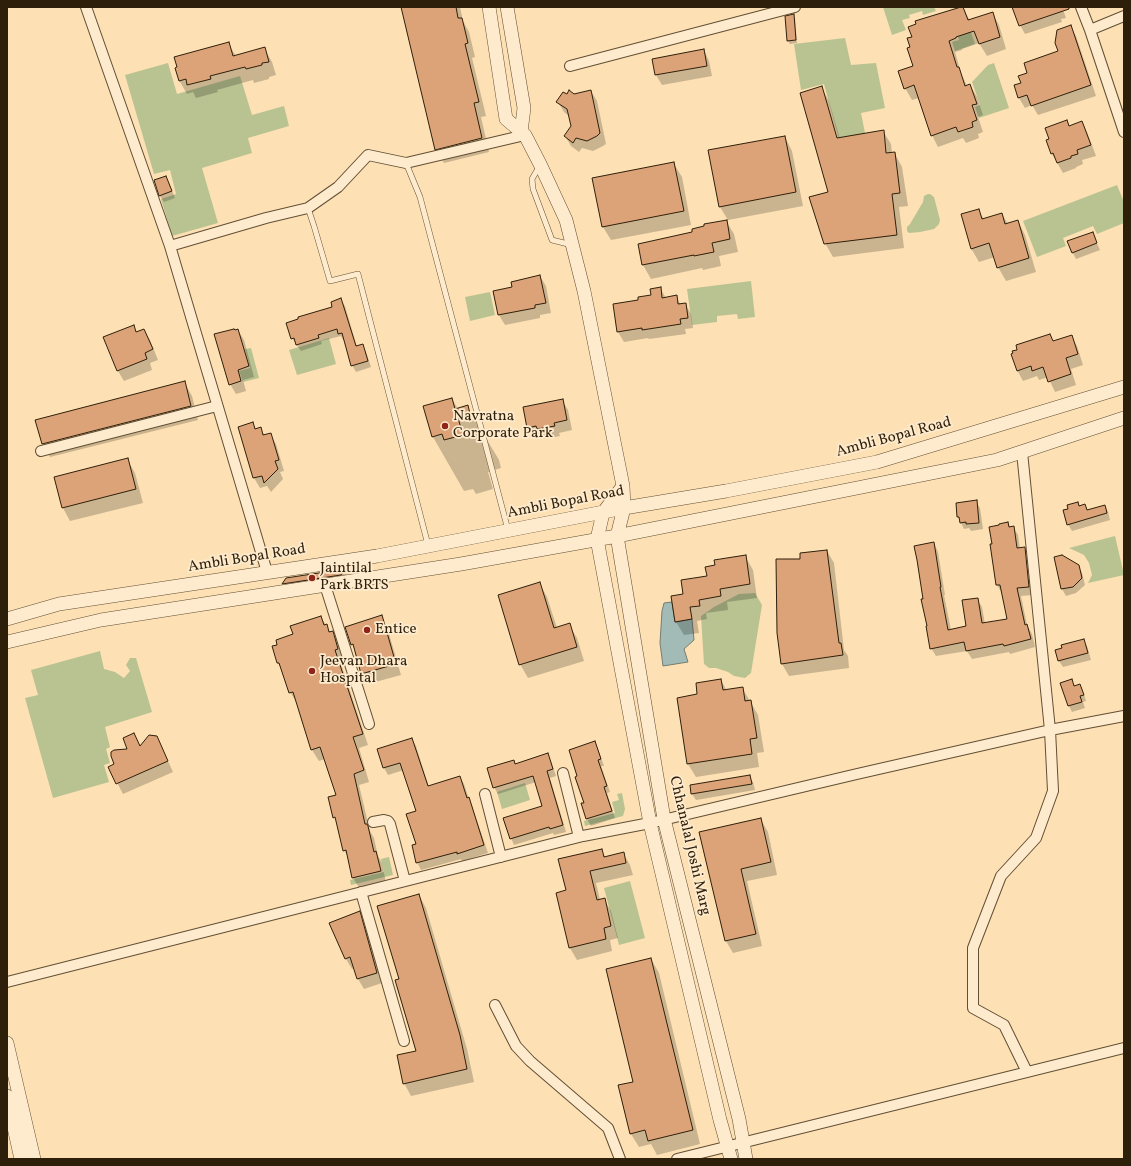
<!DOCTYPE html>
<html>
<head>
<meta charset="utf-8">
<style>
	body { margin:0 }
	#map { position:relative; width:1131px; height:1166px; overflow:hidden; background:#fde0b3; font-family:Vollkorn,serif }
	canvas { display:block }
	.frame { position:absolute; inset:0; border:8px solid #2e1f0a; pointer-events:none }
</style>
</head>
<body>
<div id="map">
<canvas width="1131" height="1166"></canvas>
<div class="frame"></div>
</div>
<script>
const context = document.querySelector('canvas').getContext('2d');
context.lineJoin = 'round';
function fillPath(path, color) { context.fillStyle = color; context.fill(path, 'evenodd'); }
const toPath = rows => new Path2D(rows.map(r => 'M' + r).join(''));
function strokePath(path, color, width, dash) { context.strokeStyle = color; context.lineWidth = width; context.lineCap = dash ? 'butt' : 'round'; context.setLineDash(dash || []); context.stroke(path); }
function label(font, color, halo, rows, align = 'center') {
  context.font = font + ' Vollkorn,serif'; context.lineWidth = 3.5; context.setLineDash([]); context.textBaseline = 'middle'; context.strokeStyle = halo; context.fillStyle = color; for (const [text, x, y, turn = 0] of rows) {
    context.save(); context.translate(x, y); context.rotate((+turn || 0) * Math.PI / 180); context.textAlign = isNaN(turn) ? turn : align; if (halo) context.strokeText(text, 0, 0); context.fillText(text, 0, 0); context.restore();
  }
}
fillPath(toPath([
	[883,7,934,7,936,11,923,15,922,11,909,15,910,18,902,20,906,30,892,35],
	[967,20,975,44,955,51,952,42,959,40,954,25],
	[845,38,851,65,876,63,885,108,861,113,865,133,839,139,824,84,801,90,794,44],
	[168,63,177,94,240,76,252,115,284,106,289,126,248,138,252,153,202,168,218,223,172,236,161,199,176,194,170,170,154,174,125,75],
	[994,63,1009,108,979,118,975,107,980,105,972,82,988,65],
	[1117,185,1124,202,1124,223,1097,234,1093,226,1063,238,1066,246,1037,257,1023,221],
	[928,194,930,194,934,197,940,220,939,224,934,229,920,232,909,233,907,231,907,227,910,224,923,202,924,196],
	[751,281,755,317,738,319,737,314,717,316,717,322,692,325,687,289],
	[490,292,495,315,470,321,465,297],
	[329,338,336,364,297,375,289,350],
	[251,348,259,378,243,382,239,371,250,368,245,349],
	[1115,536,1124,575,1088,583,1092,575,1089,563,1084,555,1069,548],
	[755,593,762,605,751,673,745,678,734,676,728,672,716,668,709,668,704,664,701,616,714,607,739,594],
	[100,651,104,669,115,672,124,678,130,671,126,665,130,658,136,658,152,712,105,727,110,747,106,749,110,763,104,765,109,782,53,798,25,698,38,695,31,670],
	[525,783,530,800,502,809,497,792],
	[622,793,625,809,623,816,585,826,584,821,615,813,612,802,619,800,617,794],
	[389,857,393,875,351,885,350,880,384,872,381,859],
	[630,881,645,938,619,945,604,888]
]), '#b9c391');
const water = toPath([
	[672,602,675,622,692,619,694,640,684,649,688,662,663,666,660,643,662,611,664,603,672,602]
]);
fillPath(water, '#a2bbb6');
strokePath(water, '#747d71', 1);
fillPath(toPath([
	[402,7,460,7,463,21,469,32,475,57,472,58,486,116,481,117,489,152,444,163,436,149],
	[963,7,970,21,993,14,999,25,1006,49,987,56,979,43,962,49,962,50,955,52,961,73,967,86,970,85,977,97,983,115,978,117,983,132,978,134,979,138,966,143,963,138,938,147,932,135,919,98,912,100,905,88,915,67,911,48,913,38],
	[1014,7,1062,7,1066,18,1061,19,1062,22,1025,34,1020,25],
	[793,15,795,18,797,43,790,44,788,41,786,17],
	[1070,26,1076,36,1096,96,1038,115,1032,105,1025,108,1019,98,1022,83,1029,74,1060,52],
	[228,43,236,56,264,48,272,62,276,75,269,77,269,79,254,83,253,80,217,90,218,92,196,98,193,92,187,94,179,80],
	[704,50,709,61,712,76,662,85,656,75],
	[821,87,829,101,840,139,883,131,891,144,892,154,895,154,902,167,908,206,899,207,904,248,833,257,825,243,829,192],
	[591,91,597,101,606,144,603,146,593,151,582,148,579,152,571,146,565,136,573,126,570,117,564,112,558,102,574,95],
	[1067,121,1070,127,1082,122,1087,132,1096,156,1082,160,1083,164,1076,167,1076,168,1063,173,1052,154,1047,141,1050,139],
	[785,137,792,151,803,206,728,220,720,207],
	[674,164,682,177,691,225,611,240,603,227],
	[155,181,169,183,175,198,164,202,160,196],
	[978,210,984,219,1002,214,1008,224,1018,221,1025,235,1036,272,1006,281,998,267,995,257,979,262,971,248],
	[726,221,734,234,738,252,719,256,721,266,703,270,702,268,651,279,643,265,639,244,693,233],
	[1092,233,1100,250,1076,259,1073,253],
	[540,276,546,286,551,313,540,315,540,318,505,325,499,315,494,292,513,288],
	[660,288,666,298,676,297,681,305,685,304,691,314,693,328,685,329,686,334,649,339,648,338,624,342,618,332,614,305,639,301,652,296],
	[341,300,345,306,357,347,362,345,366,352,371,367,356,372,352,365,345,339,343,340,341,336,321,341,322,344,301,351,292,338,333,307],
	[133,326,137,333,144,330,150,340,158,360,150,363,152,370,124,381,118,371,104,338],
	[238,330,244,340,254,377,243,380,246,391,236,394,230,384],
	[1050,336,1054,342,1071,336,1077,346,1083,365,1071,369,1076,385,1055,392,1048,377,1039,380,1037,376,1023,381,1017,370],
	[184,382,192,396,198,420,50,457,43,444],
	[452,399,458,409,467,406,499,460,501,468,488,472,493,489,476,494,473,489,464,491,433,437,424,406],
	[562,400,568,410,572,430,559,433,560,436,544,439,542,436,534,438,528,428],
	[253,424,256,429,260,428,265,436,270,434,276,444,284,471,280,472,283,479,271,492,267,486,260,488,254,478],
	[127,459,135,473,143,503,70,521,63,508],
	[976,502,980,508,983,529,971,531,969,528,964,529,958,516],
	[1078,503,1080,506,1085,505,1088,510,1105,506,1108,512,1110,520,1072,531,1068,524,1070,510],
	[1008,523,1010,528,1013,527,1018,535,1020,549,1024,548,1029,556,1033,595,1021,596,1027,625,1032,634,1035,647,1010,654,1009,652,972,659,967,651,936,656,931,648,928,627,934,543,938,552,945,595,944,595,951,630,967,627,977,599,982,607,985,624,1008,619,1002,593,997,585],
	[827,551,834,563,844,650,848,656,849,668,789,676,782,664,802,560],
	[745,556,753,570,757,598,727,602,728,610,706,613,707,619,697,621,699,633,684,635,676,622,685,595,708,576],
	[1055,558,1078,566,1082,573,1085,585,1076,593,1066,596,1062,589],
	[344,570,350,580,289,593,284,584],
	[540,584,547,597,557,628,569,625,577,638,584,661,528,678,520,664],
	[321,617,330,632,332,632,339,643,344,660,340,661,368,745,359,748,369,782,359,785,370,831,374,838,378,856,382,863,386,883,360,889,353,878,349,859,344,850,338,824,334,817,337,796,325,759,319,761,312,750,297,703,290,692,282,670,278,663,279,645],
	[381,617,387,627,401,675,368,684,362,674,356,653,352,644],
	[1083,640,1087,646,1091,660,1063,667,1059,661,1056,651],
	[721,680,727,691,742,688,750,701,758,715,764,752,757,753,759,767,696,777,688,764,699,695],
	[1072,681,1075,686,1080,685,1083,691,1086,701,1083,702,1085,708,1072,712,1069,706],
	[134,734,140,747,162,748,173,772,123,794,109,767,116,765,129,750],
	[412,739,416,746,429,787,460,777,464,784,469,799,472,806,488,853,462,861,461,859,421,870,417,862,417,812,404,770,388,775,384,768,378,750],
	[595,742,598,749,604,766,601,766,610,792,607,793,615,818,591,826,587,819,582,804,585,803],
	[547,755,551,761,556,776,550,778,566,832,554,835,553,833,514,845,511,838,544,806,536,782,498,794,494,787,513,761,516,765],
	[749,776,753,782,755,790,696,800,692,794,691,786],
	[761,820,768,832,777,875,747,881,762,946,733,953,726,941,700,833],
	[601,851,606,858,623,853,630,865,633,875,596,883,600,900,604,899,611,911,618,938,610,940,612,951,577,960,570,948,557,893,568,891],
	[419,895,426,908,467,1049,474,1082,411,1096,404,1083,417,1052,400,980],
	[359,912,365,923,382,983,364,989,358,979,355,968,352,969,346,959,330,923],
	[651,959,659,973,700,1144,657,1155,651,1144,639,1147,631,1134,635,1082]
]), '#0003');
const building = toPath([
	[401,7,456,7,458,18,462,18,468,43,465,44,479,102,474,103,482,138,435,150,401,7],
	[961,7,963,7,968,20,993,12,1000,37,979,44,974,31,956,37,956,38,949,41,957,67,959,67,965,86,970,84,977,104,972,105,977,120,972,122,973,127,958,132,956,127,931,136,914,85,904,89,898,71,913,66,907,48,910,47,907,38,912,37,908,27,916,24,915,21,961,7],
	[1012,7,1069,7,1069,9,1019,26,1012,7],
	[794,14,796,40,787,41,785,16,794,14],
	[1071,25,1091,85,1031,106,1027,95,1018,98,1014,85,1021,83,1018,76,1027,73,1024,63,1058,51,1055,43,1057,30,1071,25],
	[229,42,233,56,265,47,269,62,262,63,262,65,246,69,245,67,210,76,211,79,187,85,186,79,179,81,175,68,177,67,174,57,229,42],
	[704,49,707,66,655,75,652,59,704,49],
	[822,86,837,138,884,130,886,153,895,152,900,193,892,194,897,235,824,244,809,197,828,192,800,93,822,86],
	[569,90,574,94,591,90,600,133,597,136,587,141,576,138,573,143,564,136,571,126,567,109,556,102,563,92,567,94,569,90],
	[1067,120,1069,126,1082,121,1091,145,1077,150,1078,154,1071,156,1071,158,1057,163,1053,153,1051,154,1046,140,1049,139,1045,128,1067,120],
	[785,136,796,192,719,207,708,150,785,136],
	[674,162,684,211,602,227,592,178,674,162],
	[166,176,172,191,159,196,154,180,166,176],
	[979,209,982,219,1002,213,1005,224,1018,220,1029,258,997,268,989,243,971,249,961,214,979,209],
	[727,220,730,239,712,243,714,252,694,256,694,255,642,265,638,244,692,232,692,229,704,226,704,224,727,220],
	[1093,232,1097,243,1072,253,1067,241,1093,232],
	[540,275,546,303,535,305,535,308,498,315,493,291,512,287,511,282,540,275],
	[661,287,662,298,677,295,678,304,686,303,688,318,680,319,681,324,642,330,642,328,617,332,613,304,638,300,638,297,651,295,650,289,661,287],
	[341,298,356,346,363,344,368,361,351,366,342,333,338,334,337,329,318,335,319,338,296,345,294,338,291,339,286,323,298,319,298,317,332,307,331,302,341,298],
	[134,325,136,332,144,329,153,349,145,353,147,359,117,371,103,337,134,325],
	[234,329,235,330,238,329,249,366,238,370,241,381,229,385,214,334,234,329],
	[1050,334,1053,341,1072,335,1078,354,1066,358,1071,374,1048,382,1043,367,1032,371,1031,366,1017,371,1011,354,1013,353,1012,351,1017,350,1016,345,1050,334],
	[185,381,191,406,42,444,35,420,185,381],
	[452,398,455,409,468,405,470,414,458,418,463,435,444,440,442,434,432,437,423,406,452,398],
	[563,399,567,420,554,423,555,426,537,429,536,426,527,428,523,407,563,399],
	[253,422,255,429,261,427,263,435,271,433,279,460,275,461,278,469,264,483,262,476,253,478,238,427,253,422],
	[128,458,136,489,62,508,54,477,128,458],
	[977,500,979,523,966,524,966,522,960,523,959,517,957,517,956,503,977,500],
	[1078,502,1079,506,1085,504,1087,510,1105,505,1107,513,1067,525,1063,510,1068,509,1067,505,1078,502],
	[1008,522,1009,527,1014,526,1017,548,1025,547,1029,587,1017,588,1025,625,1027,624,1031,639,1004,646,1003,644,966,651,964,642,930,649,926,626,927,626,921,599,923,599,917,560,914,546,934,542,941,587,940,587,948,630,966,626,962,600,978,598,982,623,1007,619,1000,585,996,585,990,544,992,544,989,527,999,525,999,524,1008,522],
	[827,550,839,643,841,643,843,655,781,664,777,633,776,559,800,559,800,553,827,550],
	[746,555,750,584,720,589,721,596,699,600,700,606,690,607,692,619,675,622,671,596,683,594,681,580,707,576,705,567,715,565,714,560,746,555],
	[1062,555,1079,565,1082,578,1073,587,1061,589,1054,557,1062,555],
	[345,569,341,575,282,584,286,578,345,569],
	[540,582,554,628,570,623,577,647,519,665,498,595,540,582],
	[382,615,396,664,361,674,353,644,351,645,345,627,382,615],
	[321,616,324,625,327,624,329,632,333,631,338,649,335,650,363,734,353,737,364,770,354,774,365,824,367,824,368,826,374,852,376,851,381,871,352,878,346,850,343,851,335,817,333,818,328,797,336,795,320,747,311,750,293,692,289,693,279,663,277,663,272,646,277,645,276,640,293,634,290,626,321,616],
	[1084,639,1088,653,1058,661,1055,650,1062,648,1061,645,1084,639],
	[721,679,723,690,743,687,745,701,751,700,757,738,750,739,752,754,687,764,677,698,697,694,696,683,721,679],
	[1072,679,1074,686,1080,684,1084,695,1080,696,1082,702,1068,706,1060,683,1072,679],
	[134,733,140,746,149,735,157,736,168,761,116,784,108,767,114,764,111,756,111,752,114,750,127,749,123,738,134,733],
	[412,738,428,786,460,776,467,798,469,797,484,845,457,854,457,852,416,863,412,845,416,844,406,814,416,811,400,763,383,768,377,749,412,738],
	[595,741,601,759,598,760,607,786,604,787,612,811,586,819,581,803,584,803,575,777,577,776,569,750,595,741],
	[548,753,553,769,547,771,563,825,550,829,549,827,510,839,503,818,542,806,533,776,493,788,487,768,514,760,515,764,548,753],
	[750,775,752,784,691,794,690,785,750,775],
	[761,818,771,862,741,869,756,934,725,941,699,832,761,818],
	[602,849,604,857,624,852,626,863,590,871,597,900,605,898,611,926,604,928,606,939,569,948,556,893,566,890,558,859,602,849],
	[419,894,460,1035,467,1069,403,1084,397,1055,416,1051,395,980,399,979,377,906,419,894],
	[360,911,377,973,357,979,350,957,345,959,329,923,360,911],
	[651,958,693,1130,648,1141,645,1130,630,1134,618,1085,633,1082,606,969,651,958]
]);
fillPath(building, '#dca378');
strokePath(building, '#2e1f0a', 1);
const service = toPath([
	[406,163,420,197,508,530],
	[539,167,532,179,533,189,552,240,572,245],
	[308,208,314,226,330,281,358,274,428,545]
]);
const minor = toPath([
	[86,7,170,246,266,218,308,208,338,187,368,155,406,163,525,135],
	[1081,7,1090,30],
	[1124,16,1090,30,1124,132],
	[570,66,795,7],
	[170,246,267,572],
	[41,451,217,406],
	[1022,452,1050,730,1053,791,1036,838,1001,876,973,948,973,1008,1004,1025,1027,1072],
	[325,585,369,724],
	[563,773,579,837],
	[485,794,501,857],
	[373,822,384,820,388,821,390,824,405,881],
	[361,892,404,1041],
	[7,982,583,836,650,823,857,774,1050,730,1124,716],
	[495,1005,516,1046,530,1061,608,1128,620,1159],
	[677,1159,1124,1048]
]);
const tertiary = toPath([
	[489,7,506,119,525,135,540,164,566,220,584,291,623,486,624,508,617,536,664,819,739,1119,746,1159],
	[507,7,524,108,521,132],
	[623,486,603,513,597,539,650,823,720,1120,731,1159],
	[7,619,59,604,377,556,624,508,726,491,877,462,1124,387],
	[7,642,101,620,461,564,617,536,997,460,1124,418],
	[7,1043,34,1159],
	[7,1096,21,1159]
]);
strokePath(service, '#624f34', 6);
strokePath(minor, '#624f34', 12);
strokePath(tertiary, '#624f34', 14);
strokePath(service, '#feebce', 5);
strokePath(minor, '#feebce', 10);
strokePath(tertiary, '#feebce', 13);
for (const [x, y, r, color] of [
	[445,426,4,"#8f2418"],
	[312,578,4,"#8f2418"],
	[367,630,4,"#8f2418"],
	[312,671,4,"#8f2418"]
]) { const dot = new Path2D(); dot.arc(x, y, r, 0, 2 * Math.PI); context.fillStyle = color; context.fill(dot); strokePath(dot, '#feebce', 1.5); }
label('15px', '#2e1f0a', '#feebce', [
	["Navratna",453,417],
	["Corporate Park",453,434],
	["Jaintilal",320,569],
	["Park BRTS",320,586],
	["Entice",375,630],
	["Jeevan Dhara",320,662],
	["Hospital",320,679]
], 'left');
label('15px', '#2e1f0a', '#feebce', [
	["Ambli Bopal Road",894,438,-15],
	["Ambli Bopal Road",566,503,-11],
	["Ambli Bopal Road",247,559,-9],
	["Chhanalal Joshi Marg",689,846,77]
]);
</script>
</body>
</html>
